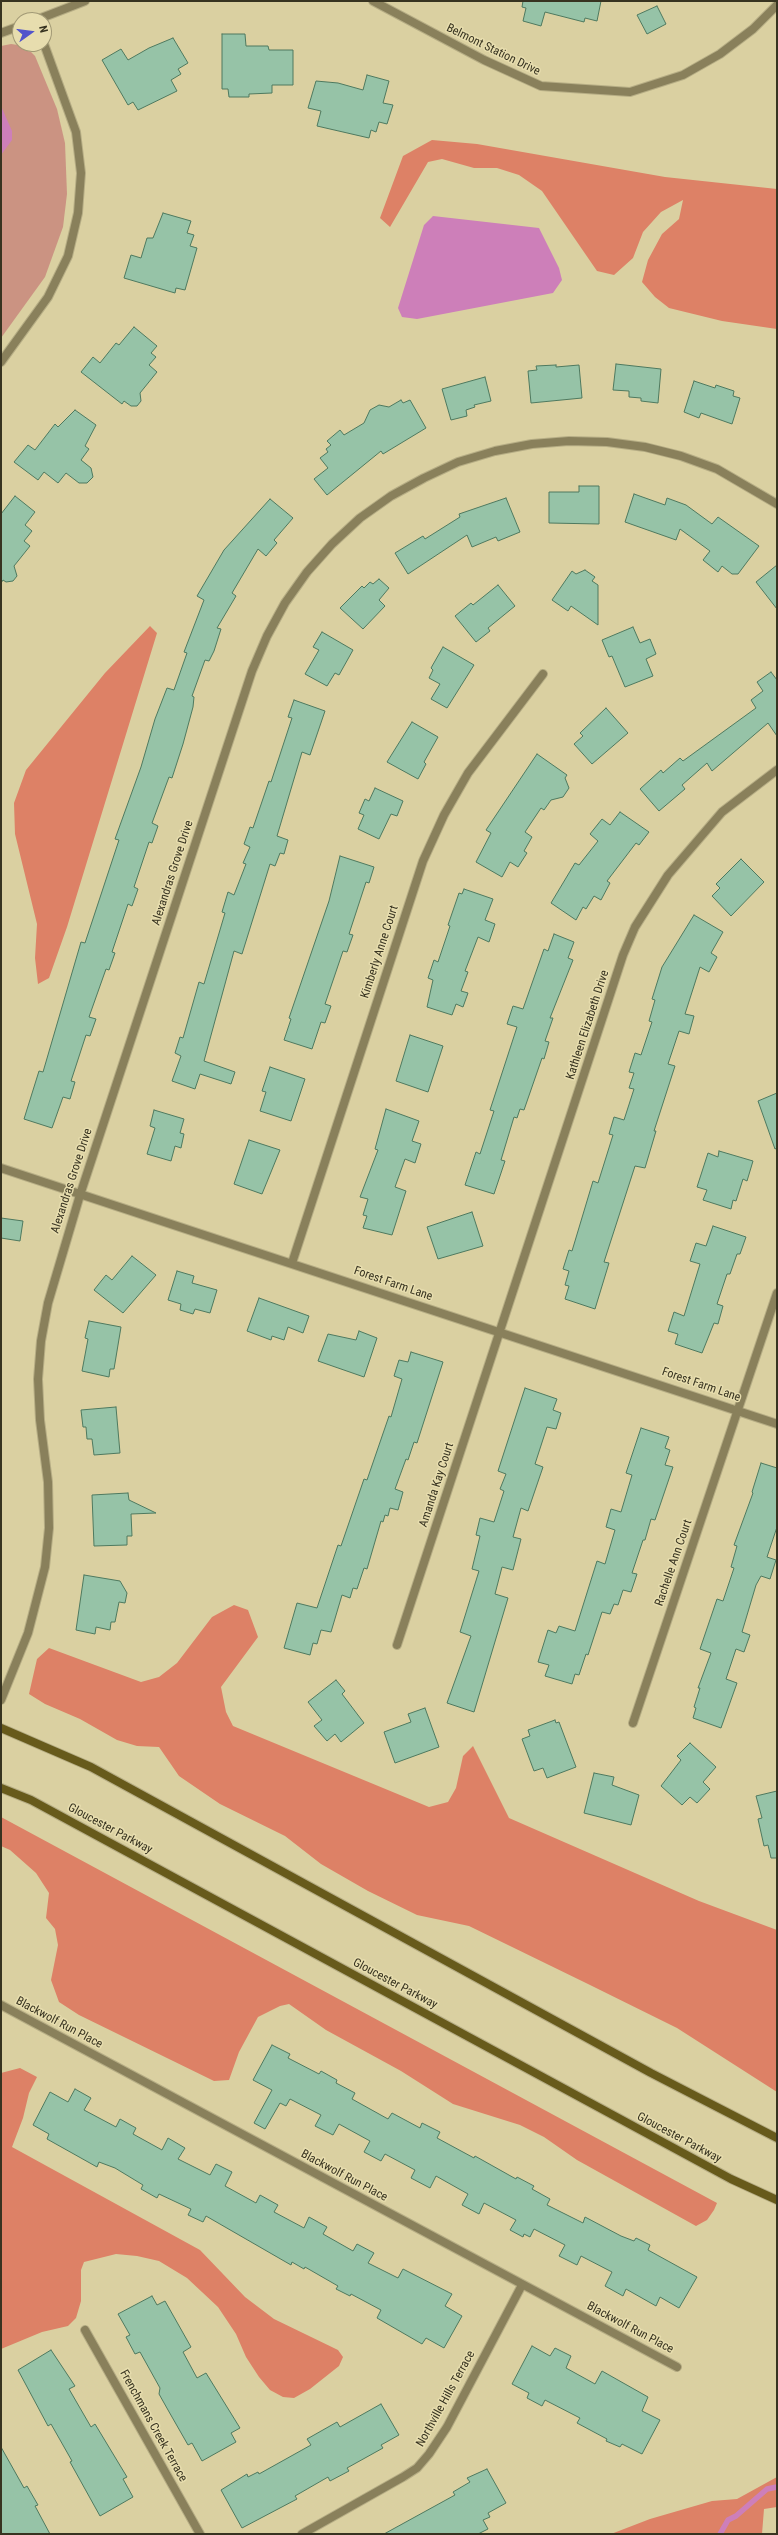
<!DOCTYPE html>
<html>
<head>
<meta charset="utf-8">
<style>
	body { margin:0 }
	#map { position:relative; width:778px; height:2535px; overflow:hidden; background:#dad0a1; font-family:"Roboto Condensed",sans-serif }
	canvas { display:block }
	.frame { position:absolute; inset:0; border:2px solid #373320; pointer-events:none }
	.north { position:absolute; left:12px; top:12px; width:40px; height:40px; box-sizing:border-box; background:#e7ddae; border:1px solid #a19975; border-radius:50%; rotate:76deg; font-size:11px; font-weight:700; line-height:16px; text-align:center; color:#373320 }
	.north::after { content:''; display:block; margin:auto; width:14px; height:18px; background:#5254cb; clip-path:polygon(50% 0,100% 100%,50% 72%,0 100%) }
</style>
</head>
<body>
<div id="map">
<canvas width="778" height="2535"></canvas>
<div class="frame"></div>
<div class="north">N</div>
</div>
<script>
const context = document.querySelector('canvas').getContext('2d');
context.lineJoin = 'round';
function fillPath(path, color) { context.fillStyle = color; context.fill(path, 'evenodd'); }
const toPath = rows => new Path2D(rows.map(r => 'M' + r).join(''));
function strokePath(path, color, width, dash) { context.strokeStyle = color; context.lineWidth = width; context.lineCap = dash ? 'butt' : 'round'; context.setLineDash(dash || []); context.stroke(path); }
function label(font, color, halo, rows, align = 'center') {
  context.font = font + ' "Roboto Condensed",sans-serif'; context.lineWidth = 3; context.setLineDash([]); context.textBaseline = 'middle'; context.strokeStyle = halo; context.fillStyle = color; for (const [text, x, y, turn = 0] of rows) {
    context.save(); context.translate(x, y); context.rotate((+turn || 0) * Math.PI / 180); context.textAlign = isNaN(turn) ? turn : align; if (halo) context.strokeText(text, 0, 0); context.fillText(text, 0, 0); context.restore();
  }
}
fillPath(toPath([
	[11,44,25,46,35,56,57,109,65,143,67,194,63,227,45,277,1,338,1,46]
]), '#cb9382');
fillPath(toPath([
	[432,140,477,144,665,177,777,189,777,329,722,321,669,308,655,297,642,282,648,260,662,234,679,219,683,200,661,212,643,232,633,258,614,275,597,271,542,191,519,175,497,168,474,168,442,159,428,162,390,227,380,218,403,156],
	[150,626,157,633,67,927,49,978,38,984,35,958,37,924,15,834,14,803,26,770,105,673],
	[234,1605,248,1610,258,1637,221,1687,226,1712,233,1726,429,1807,448,1802,456,1788,463,1756,473,1746,509,1818,699,1901,777,1930,777,2092,677,2028,588,1984,469,1926,417,1915,368,1891,321,1864,285,1836,220,1804,179,1776,159,1747,137,1746,117,1740,80,1719,45,1704,29,1694,37,1659,49,1648,141,1682,159,1677,177,1663,212,1617],
	[1,1817,717,2203,714,2210,707,2220,696,2226,577,2160,544,2137,520,2125,453,2104,401,2071,326,2030,289,2004,280,2006,258,2017,239,2052,229,2080,214,2081,79,2015,59,2002,51,1980,58,1945,55,1929,46,1918,49,1893,36,1873,10,1850,1,1846],
	[20,2068,37,2077,29,2093,23,2118,12,2147,200,2250,245,2297,274,2319,338,2350,343,2357,339,2366,310,2389,294,2398,283,2397,270,2390,259,2377,246,2357,236,2334,218,2307,187,2278,159,2261,137,2256,116,2254,84,2262,81,2270,81,2301,76,2318,68,2326,42,2332,1,2349,1,2073],
	[777,2477,777,2507,764,2509,762,2534,611,2534,650,2519,712,2501,737,2499]
]), '#dd8166');
fillPath(toPath([
	[1,106,12,131,12,140,1,155],
	[433,216,539,228,559,268,562,280,553,293,417,319,402,317,398,308,424,225]
]), '#cd7fb9');
strokePath(toPath([
	[720,2534,728,2520,736,2516,767,2489,777,2487]
]), '#cd7fb9', 5.5);
const building = toPath([
	[523,1,601,1,597,21,585,18,584,22,545,12,541,26,523,21,526,8,522,7,523,1],
	[657,6,666,24,647,34,637,15,657,6],
	[222,34,245,34,246,46,268,46,269,50,293,50,293,85,272,85,272,93,249,94,249,97,229,97,228,89,222,89,222,34],
	[173,38,188,63,178,69,181,74,171,80,177,91,138,110,133,102,128,105,102,60,121,49,128,60,149,48,173,38],
	[367,75,389,81,383,103,393,105,387,124,379,122,376,132,371,130,369,138,317,126,321,111,308,108,316,81,338,83,363,90,367,75],
	[163,213,191,221,187,233,194,235,190,246,197,248,185,290,176,288,175,293,124,278,131,255,141,258,147,238,153,238,163,213],
	[134,327,157,346,151,353,156,357,149,365,157,372,140,393,141,401,137,406,131,406,124,401,122,404,81,372,93,357,100,363,116,343,119,345,134,327],
	[616,364,661,369,658,403,641,401,641,398,629,397,629,391,613,390,616,364],
	[556,365,556,367,579,365,582,398,531,403,528,371,537,370,536,366,556,365],
	[485,377,491,401,474,405,475,407,466,410,467,416,451,420,442,389,485,377],
	[694,381,715,388,716,385,734,391,733,396,740,398,732,424,701,413,699,418,684,412,694,381],
	[401,400,403,403,410,400,426,428,383,454,381,451,327,495,314,479,328,468,320,458,328,452,326,449,331,445,327,441,340,430,344,435,364,423,370,410,379,405,389,407,401,400],
	[75,410,96,425,85,446,89,449,81,460,91,468,93,477,87,483,79,483,66,473,58,483,44,472,38,480,14,462,28,445,35,450,55,424,58,427,75,410],
	[579,486,599,486,599,524,549,523,549,492,579,492,579,486],
	[634,494,665,505,667,498,686,505,712,524,718,517,759,546,738,574,732,574,722,566,718,572,703,560,710,551,680,529,676,540,625,522,634,494],
	[15,496,35,512,25,525,32,531,24,541,30,546,14,566,17,576,13,581,6,582,3,580,1,583,1,514,15,496],
	[506,498,520,532,498,541,496,537,472,547,467,535,408,574,395,553,423,536,425,539,460,517,459,514,506,498],
	[270,499,293,518,274,540,277,543,266,556,258,549,232,593,236,596,217,628,221,629,214,651,209,661,205,660,192,696,194,697,193,707,183,744,172,778,169,777,152,823,158,826,152,843,149,842,134,887,138,889,132,906,128,904,112,952,115,953,109,970,106,969,89,1017,96,1019,90,1036,86,1035,71,1081,75,1082,70,1099,63,1097,52,1128,24,1119,39,1071,43,1072,81,942,85,943,119,840,115,839,141,767,155,719,167,688,174,690,187,653,184,652,204,600,197,596,224,550,270,499],
	[777,565,777,609,756,582,777,565],
	[585,570,595,577,592,581,598,585,598,625,571,606,568,611,552,600,572,571,576,574,585,570],
	[379,579,389,588,379,600,385,606,363,629,340,608,362,586,364,588,370,582,373,584,379,579],
	[498,585,515,606,488,628,490,631,476,642,455,616,471,603,473,605,498,585],
	[633,627,640,643,650,639,656,654,646,659,653,676,625,687,612,656,609,657,602,640,633,627],
	[322,632,353,650,339,675,335,673,327,686,305,674,319,650,313,647,322,632],
	[443,647,474,665,447,708,431,699,440,684,429,678,433,670,431,668,443,647],
	[771,672,777,680,777,736,768,723,712,771,707,763,682,785,685,789,659,811,640,789,661,770,663,773,680,758,683,761,756,708,751,700,763,691,757,682,771,672],
	[294,700,325,711,310,755,302,752,277,836,288,840,284,854,280,853,275,866,270,864,242,954,234,951,204,1061,235,1072,231,1084,200,1074,195,1089,172,1081,181,1056,175,1053,180,1037,183,1038,199,982,204,984,225,913,222,912,228,892,234,895,246,864,243,863,250,847,244,844,250,827,253,828,269,781,271,782,292,718,288,717,294,700],
	[606,708,628,733,592,764,574,744,583,736,580,733,606,708],
	[412,722,438,737,424,762,426,764,418,779,387,762,412,722],
	[537,754,567,775,565,778,569,788,563,797,551,800,544,810,541,808,525,832,532,837,524,851,527,853,518,867,510,862,502,877,476,862,491,833,486,830,537,754],
	[375,788,403,801,397,816,391,814,379,839,358,829,364,815,359,813,365,799,369,801,375,788],
	[620,812,649,832,639,845,636,843,607,881,610,883,601,900,594,896,586,909,583,907,576,920,551,903,575,863,579,865,598,841,590,834,602,819,610,825,620,812],
	[340,856,374,867,369,883,366,882,349,934,353,935,347,952,343,951,325,1004,331,1006,325,1023,321,1022,312,1049,284,1040,291,1019,289,1018,329,901,340,856],
	[741,859,764,882,731,916,712,896,720,888,716,884,741,859],
	[464,889,493,899,485,920,495,924,489,942,478,937,465,971,468,972,461,991,468,993,463,1007,456,1004,452,1015,427,1007,433,980,428,978,434,960,438,962,450,926,448,925,459,893,462,894,464,889],
	[694,915,723,932,711,953,717,957,709,972,700,967,685,1014,694,1016,689,1034,679,1031,668,1064,675,1066,654,1131,656,1131,645,1168,635,1166,604,1262,609,1263,595,1309,565,1299,569,1286,565,1285,569,1271,563,1269,569,1250,572,1251,593,1181,598,1183,613,1135,609,1134,614,1117,624,1120,634,1089,629,1088,634,1073,629,1072,635,1053,641,1055,652,1022,649,1021,655,1000,652,999,662,967,694,915],
	[554,934,574,942,568,958,573,960,550,1018,553,1018,545,1041,549,1042,544,1059,542,1058,524,1110,520,1109,517,1118,514,1117,501,1160,505,1161,494,1194,465,1185,476,1152,480,1154,494,1111,490,1110,517,1027,507,1024,513,1006,523,1009,544,949,548,951,554,934],
	[410,1035,443,1046,428,1092,396,1081,410,1035],
	[270,1067,305,1079,291,1121,260,1111,266,1092,262,1091,270,1067],
	[777,1093,777,1148,775,1149,758,1101,777,1093],
	[386,1109,419,1121,412,1141,421,1144,415,1163,405,1159,395,1187,406,1191,392,1235,363,1228,367,1216,363,1215,368,1199,360,1197,378,1150,375,1149,386,1109],
	[154,1110,184,1119,180,1133,184,1134,181,1148,175,1146,171,1161,147,1154,155,1128,150,1126,154,1110],
	[249,1140,280,1150,262,1194,234,1184,249,1140],
	[719,1151,753,1161,747,1181,743,1179,736,1201,733,1200,731,1209,703,1200,707,1190,697,1187,708,1153,718,1157,719,1151],
	[472,1212,483,1246,438,1259,427,1227,472,1212],
	[1,1218,23,1221,20,1241,1,1238,1,1218],
	[713,1226,746,1237,740,1254,737,1254,730,1274,727,1274,717,1304,723,1306,718,1324,714,1323,702,1353,675,1344,678,1334,668,1331,674,1312,684,1316,700,1264,690,1261,696,1243,706,1246,713,1226],
	[132,1256,156,1275,123,1313,94,1290,106,1275,112,1280,132,1256],
	[177,1271,194,1276,192,1283,217,1290,210,1313,195,1309,193,1314,180,1310,181,1304,168,1300,177,1271],
	[259,1298,309,1316,303,1333,288,1327,284,1340,272,1336,271,1340,247,1331,259,1298],
	[89,1321,121,1327,114,1369,110,1369,109,1377,82,1371,88,1339,85,1338,89,1321],
	[359,1331,377,1338,364,1377,318,1361,328,1334,356,1340,359,1331],
	[411,1352,443,1362,417,1443,414,1442,408,1460,406,1459,395,1489,403,1492,398,1510,390,1508,388,1516,385,1515,383,1522,381,1521,367,1569,364,1568,357,1589,353,1588,350,1598,342,1595,331,1632,321,1630,317,1644,313,1643,310,1655,284,1648,297,1603,317,1608,338,1545,341,1546,364,1479,367,1480,389,1416,391,1417,402,1379,394,1376,399,1360,408,1362,411,1352],
	[525,1388,557,1399,553,1410,561,1413,556,1429,547,1427,535,1464,543,1467,528,1511,521,1508,513,1537,521,1539,513,1570,502,1567,495,1594,508,1598,474,1712,447,1703,471,1636,460,1632,479,1571,472,1569,480,1536,476,1535,480,1518,494,1522,504,1491,500,1489,506,1474,498,1471,525,1388],
	[116,1407,120,1453,94,1455,92,1439,87,1439,86,1427,83,1427,81,1410,116,1407],
	[641,1428,669,1437,665,1448,670,1450,665,1465,673,1467,655,1520,651,1519,645,1540,643,1540,632,1573,637,1574,631,1592,623,1590,618,1605,614,1604,610,1614,602,1612,588,1655,586,1654,579,1675,575,1674,572,1684,545,1676,549,1665,538,1662,548,1630,556,1633,559,1626,575,1631,597,1561,605,1564,615,1530,606,1527,611,1509,621,1512,632,1475,626,1473,641,1428],
	[761,1463,777,1468,777,1527,767,1557,776,1560,770,1579,761,1576,756,1585,742,1632,750,1635,744,1652,736,1649,726,1679,737,1683,721,1728,693,1718,696,1708,694,1707,700,1688,698,1688,711,1653,700,1649,717,1599,723,1601,734,1568,731,1567,737,1546,734,1545,753,1493,752,1492,761,1463],
	[128,1493,129,1500,156,1513,131,1514,132,1536,127,1536,127,1545,94,1546,92,1495,128,1493],
	[84,1575,120,1581,127,1593,125,1603,119,1602,115,1622,111,1622,110,1630,96,1627,95,1634,76,1630,84,1575],
	[336,1680,345,1691,342,1694,364,1723,341,1742,335,1734,327,1741,314,1726,322,1720,308,1702,336,1680],
	[425,1708,439,1747,395,1763,384,1732,411,1722,408,1714,425,1708],
	[555,1720,556,1723,559,1722,576,1767,547,1778,543,1768,534,1771,522,1739,530,1736,528,1730,555,1720],
	[690,1743,716,1767,703,1782,710,1789,697,1803,690,1797,682,1805,661,1786,681,1760,677,1756,690,1743],
	[594,1773,614,1777,612,1785,639,1795,631,1825,584,1813,594,1773],
	[777,1791,777,1858,771,1858,768,1845,764,1846,758,1819,762,1818,756,1796,777,1791],
	[272,2045,290,2054,288,2058,319,2074,321,2071,337,2080,336,2083,355,2093,352,2099,388,2119,392,2113,420,2128,422,2123,440,2132,437,2138,474,2158,475,2156,516,2179,517,2177,534,2186,532,2189,550,2199,547,2205,583,2223,585,2217,621,2236,634,2241,636,2238,650,2245,648,2250,697,2277,679,2308,660,2297,656,2306,626,2289,623,2296,605,2286,612,2272,581,2256,577,2265,559,2256,565,2245,534,2229,530,2237,524,2234,523,2237,510,2230,516,2220,484,2203,479,2214,462,2205,468,2194,436,2176,430,2188,411,2178,415,2170,385,2154,381,2161,364,2152,370,2141,339,2124,333,2135,315,2126,321,2115,290,2099,286,2106,280,2103,265,2129,254,2123,272,2090,253,2080,272,2045],
	[75,2089,91,2098,84,2110,116,2127,120,2119,136,2128,133,2134,162,2150,168,2138,185,2148,178,2159,210,2175,216,2164,232,2172,225,2186,256,2203,260,2195,278,2205,274,2212,304,2228,309,2217,327,2227,323,2234,353,2251,357,2244,374,2253,368,2263,398,2278,403,2269,452,2294,445,2306,462,2316,444,2348,426,2338,422,2344,377,2318,381,2310,351,2294,350,2296,336,2289,338,2286,305,2267,304,2269,292,2262,291,2265,206,2216,203,2222,188,2215,191,2209,159,2194,157,2198,141,2189,143,2185,115,2168,99,2162,97,2167,47,2139,49,2134,33,2125,50,2092,68,2102,75,2089],
	[152,2296,157,2305,165,2301,191,2347,183,2352,197,2378,206,2373,240,2428,231,2433,236,2442,202,2461,192,2443,188,2445,168,2410,159,2394,160,2388,140,2352,135,2354,126,2337,130,2335,118,2314,152,2296],
	[532,2346,550,2356,555,2348,571,2356,566,2368,595,2384,602,2371,648,2397,642,2411,660,2420,642,2454,622,2444,620,2447,606,2441,607,2439,577,2423,580,2418,545,2400,542,2406,527,2398,529,2393,512,2384,532,2346],
	[51,2350,75,2386,69,2389,91,2427,95,2424,127,2477,123,2479,133,2497,100,2516,70,2462,72,2461,51,2424,48,2426,18,2370,51,2350],
	[381,2404,399,2435,381,2445,383,2448,347,2468,349,2471,330,2481,328,2477,295,2496,297,2499,242,2528,221,2490,247,2474,248,2477,258,2472,259,2474,311,2445,307,2439,337,2422,340,2427,381,2404],
	[1,2447,24,2488,27,2486,38,2505,35,2506,50,2534,1,2534,1,2447],
	[487,2469,506,2503,488,2513,490,2517,483,2520,488,2529,478,2534,384,2534,455,2495,453,2492,470,2482,467,2478,487,2469]
]);
fillPath(building, '#96c3a7');
strokePath(building, '#4e795f', 1);
const street = toPath([
	[373,1,484,60,541,86,630,92,683,75,720,54,753,29,777,5],
	[36,20,85,1],
	[1,33,20,26],
	[1,362,48,297,68,256,78,213,81,173,76,132,44,44],
	[1,1168,777,1424],
	[292,1263,423,861,444,815,468,773,543,674],
	[397,1645,623,955,635,927,668,875,722,812,777,770],
	[1,1700,28,1633,45,1567,49,1528,48,1482,40,1420,38,1379,41,1341,48,1303,80,1195,252,671,267,636,285,603,307,572,332,544,360,518,391,496,424,478,458,462,495,451,532,444,569,441,607,442,645,447,681,456,717,469,777,504],
	[633,1723,777,1293],
	[1,2005,677,2367],
	[85,2330,200,2534],
	[302,2534,403,2477,417,2468,429,2454,447,2427,522,2285]
]);
const secondary = toPath([
	[1,1728,91,1767,651,2073,777,2138],
	[1,1788,31,1800,731,2179,777,2200]
]);
strokePath(street, '#b6ad85', 10);
strokePath(secondary, '#b6ad85', 10);
strokePath(street, '#89805b', 8);
strokePath(secondary, '#675a1b', 8);
label('12px', '#373320', '#e7ddae', [
	["Belmont Station Drive",493,50,26],
	["Alexandras Grove Drive",173,873,-72],
	["Kimberly Anne Court",380,952,-72],
	["Kathleen Elizabeth Drive",588,1025,-72],
	["Alexandras Grove Drive",72,1181,-72],
	["Forest Farm Lane",393,1284,19],
	["Forest Farm Lane",701,1385,19],
	["Amanda Kay Court",437,1485,-72],
	["Rachelle Ann Court",674,1563,-71],
	["Gloucester Parkway",110,1829,28],
	["Gloucester Parkway",395,1984,28],
	["Blackwolf Run Place",59,2023,28],
	["Gloucester Parkway",679,2138,28],
	["Blackwolf Run Place",344,2176,28],
	["Blackwolf Run Place",630,2328,28],
	["Northville Hills Terrace",446,2399,-61],
	["Frenchmans Creek Terrace",153,2426,61]
]);
</script>
</body>
</html>
